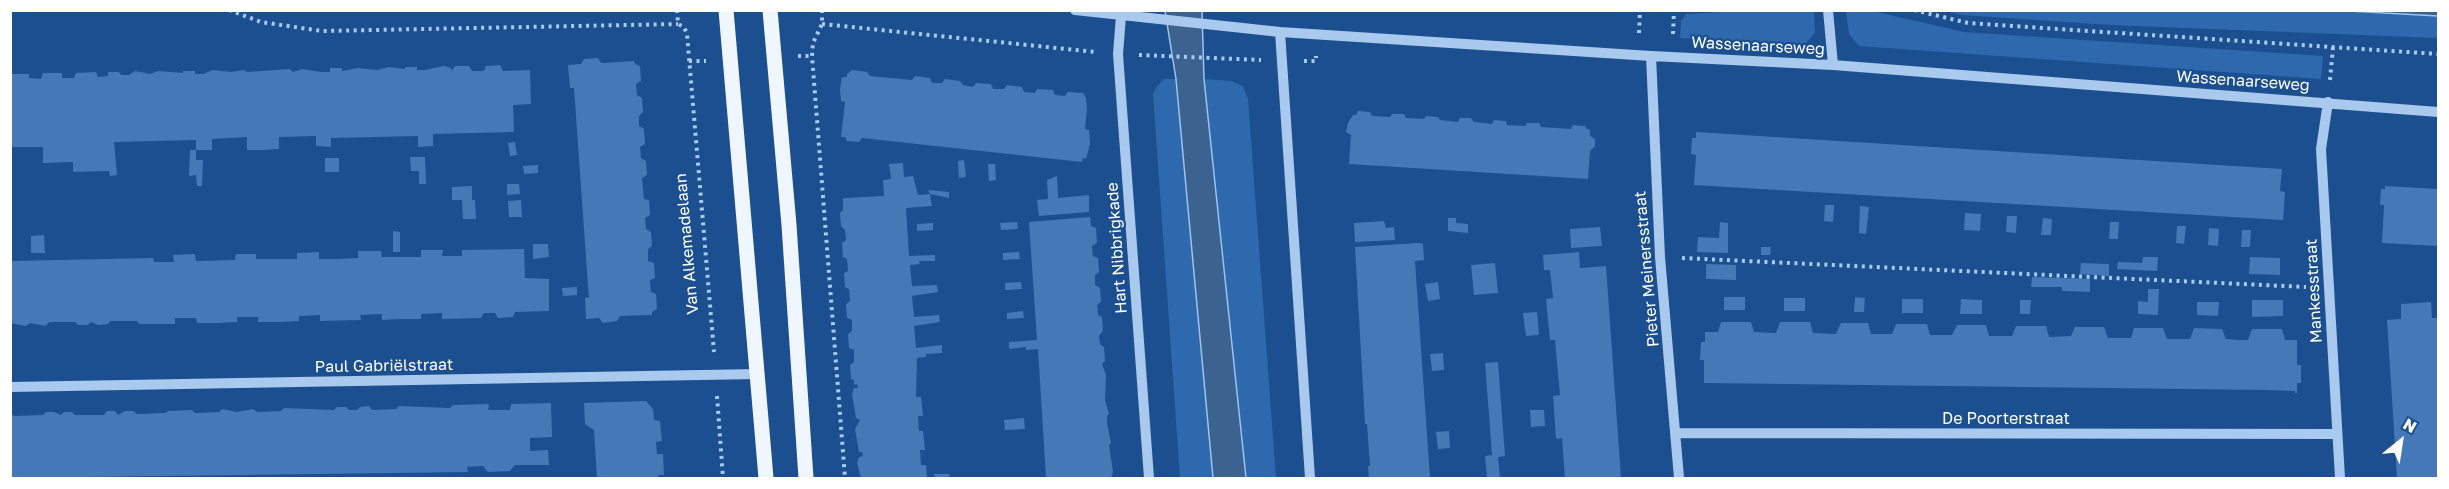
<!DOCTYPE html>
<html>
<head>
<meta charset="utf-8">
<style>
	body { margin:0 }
	#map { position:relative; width:2449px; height:489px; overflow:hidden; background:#1b4f8f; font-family:"Golos Text",sans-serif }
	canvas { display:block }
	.frame { position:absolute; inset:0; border:12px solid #fff; pointer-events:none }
	.north { position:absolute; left:2371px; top:411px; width:60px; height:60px; -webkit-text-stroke:4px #1b4f8f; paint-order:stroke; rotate:30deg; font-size:16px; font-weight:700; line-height:24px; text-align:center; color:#fff }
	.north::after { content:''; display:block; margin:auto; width:21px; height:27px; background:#fff; clip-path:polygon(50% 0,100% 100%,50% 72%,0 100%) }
</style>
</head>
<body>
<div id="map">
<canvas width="2449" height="489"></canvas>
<div class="frame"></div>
<div class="north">N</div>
</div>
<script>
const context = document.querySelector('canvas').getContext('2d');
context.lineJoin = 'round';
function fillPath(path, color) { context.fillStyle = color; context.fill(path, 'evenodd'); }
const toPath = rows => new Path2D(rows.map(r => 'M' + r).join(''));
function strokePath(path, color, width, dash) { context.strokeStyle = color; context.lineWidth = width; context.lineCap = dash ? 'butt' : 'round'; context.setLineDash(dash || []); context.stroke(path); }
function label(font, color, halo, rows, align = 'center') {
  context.font = font + ' "Golos Text",sans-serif'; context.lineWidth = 4.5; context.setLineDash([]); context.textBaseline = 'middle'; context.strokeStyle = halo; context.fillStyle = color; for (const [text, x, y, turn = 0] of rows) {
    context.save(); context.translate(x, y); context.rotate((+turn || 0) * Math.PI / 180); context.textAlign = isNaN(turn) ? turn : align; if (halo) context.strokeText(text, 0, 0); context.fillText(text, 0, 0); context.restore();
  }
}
fillPath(toPath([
	[1739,11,1814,11,1815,33,1804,45,1680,38,1681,21,1686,14],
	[1846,11,1872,11,1964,32,2323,56,2321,79,1859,46,1849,34],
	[1945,11,2349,11,2438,16,2438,38,2110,25,1962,15],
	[1164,79,1176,79,1213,478,1180,478,1153,94,1157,86],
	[1204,79,1231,81,1243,86,1248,99,1276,478,1246,478]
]), '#2e69ad');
const water = toPath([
	[1165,11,1202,11,1204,79,1246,478,1213,478,1176,79,1165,11],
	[2349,11,2438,11,2438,16,2349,11]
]);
fillPath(water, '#3c6290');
strokePath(water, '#9cc4f0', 1.5);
fillPath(toPath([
	[598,58,601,63,604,63,634,61,635,64,640,66,641,81,636,84,637,95,642,98,643,112,639,116,639,126,644,129,645,144,640,147,641,158,646,161,647,175,642,178,644,199,649,200,650,215,645,218,646,229,651,232,652,246,648,249,648,261,654,263,655,278,650,280,651,292,656,294,657,309,652,312,652,315,620,316,617,321,603,323,599,318,586,319,585,298,589,297,588,286,574,88,570,88,568,65,581,64,584,59],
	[500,65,503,71,530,70,531,104,513,105,514,132,433,134,433,146,418,147,418,136,331,138,331,147,316,146,316,136,279,137,279,149,263,150,247,150,247,137,212,139,212,150,196,150,196,140,114,142,117,175,110,176,109,171,73,172,73,162,43,163,43,147,10,147,10,74,29,74,29,78,41,79,43,73,62,73,62,78,74,78,76,73,96,72,98,77,108,76,108,72,119,72,121,75,129,75,135,71,150,74,158,71,183,73,183,71,195,71,195,74,203,74,213,70,231,72,244,70,247,72,290,69,293,72,302,69,321,72,330,72,330,68,342,68,342,71,358,68,377,70,389,67,405,69,405,67,417,67,417,70,425,70,444,66,451,68,452,71,455,66,469,66,472,71,484,71,486,66],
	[852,70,867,72,870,76,912,80,915,76,930,78,932,83,942,83,945,79,960,81,963,85,973,87,976,83,991,84,993,89,1004,89,1007,85,1022,87,1024,92,1035,93,1037,89,1053,90,1055,95,1065,96,1068,92,1083,93,1086,98,1087,109,1085,129,1089,130,1090,144,1086,159,1083,158,1082,162,862,138,859,142,847,141,845,137,841,137,845,102,841,101,840,89,842,77,847,77,847,74],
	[1358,111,1370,112,1372,116,1390,117,1392,114,1404,114,1406,118,1424,119,1426,116,1438,117,1440,120,1458,122,1460,118,1471,118,1474,122,1492,124,1494,120,1506,121,1507,125,1525,126,1527,123,1539,123,1541,127,1571,129,1573,125,1585,126,1587,129,1590,130,1590,136,1595,139,1595,146,1590,151,1588,179,1349,164,1351,135,1346,132,1348,123,1353,115,1356,115],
	[1696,132,2282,169,2280,191,2285,192,2283,220,1694,185,1696,155,1691,154,1692,138,1696,138],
	[515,142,517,155,510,156,508,143],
	[190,150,196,150,196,160,203,160,202,186,197,186,196,175,189,176],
	[410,157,425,157,426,184,419,184,419,171,411,171],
	[325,158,339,158,339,172,325,172],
	[964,160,966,177,959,178,958,161],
	[903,163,904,177,913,176,918,195,930,194,928,190,949,192,949,198,930,194,932,206,906,208,909,256,935,255,935,261,919,261,920,264,910,265,912,286,937,285,938,292,912,296,914,317,939,315,940,322,914,326,916,348,942,345,942,353,926,354,926,357,917,358,916,397,921,397,923,416,918,416,919,431,923,431,925,450,920,450,921,465,926,465,927,478,861,478,857,463,859,457,863,456,862,452,859,452,855,429,860,420,856,418,852,394,854,388,858,388,857,384,854,385,854,380,851,379,850,365,854,362,854,350,849,348,848,334,852,331,852,320,847,318,846,304,850,301,849,289,845,287,844,273,848,271,847,259,843,257,842,243,846,240,845,230,841,226,840,213,843,210,843,199,845,198,884,196,883,180,891,179,889,164],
	[988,164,995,164,996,180,989,181],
	[538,165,538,173,524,174,523,166],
	[1057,176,1058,198,1089,195,1089,212,1039,216,1037,200,1048,199,1047,180],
	[507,184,519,184,520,194,507,195],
	[472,186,472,200,475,200,476,219,463,219,462,200,452,200,452,187],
	[2385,186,2438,189,2438,246,2382,243,2384,205,2380,205,2381,189,2385,189],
	[521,200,522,217,509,217,508,201],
	[1825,205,1834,205,1833,222,1824,221],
	[1860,206,1869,207,1866,234,1859,233],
	[1965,213,1981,214,1980,231,1964,230],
	[2007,216,2017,216,2016,233,2006,232],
	[1090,217,1091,226,1096,228,1097,243,1092,246,1093,256,1098,258,1099,272,1095,275,1095,285,1100,288,1101,302,1097,305,1098,315,1102,317,1103,331,1099,336,1100,344,1104,347,1105,361,1102,364,1106,375,1105,400,1109,414,1107,416,1107,423,1111,443,1109,445,1113,472,1111,478,1046,478,1038,349,1026,350,1026,347,1009,349,1009,342,1037,340,1029,222],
	[1448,218,1456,218,1456,223,1468,224,1468,233,1448,231],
	[2043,218,2052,219,2051,235,2041,235],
	[1384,221,1386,228,1394,227,1395,240,1355,242,1354,223],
	[1017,222,1018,229,1001,230,1000,223],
	[1720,222,1728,223,1728,253,1697,252,1698,237,1719,238],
	[2110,222,2119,222,2118,239,2109,239],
	[933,223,933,230,917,231,917,224],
	[2177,226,2186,226,2184,244,2176,243],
	[1600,227,1602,246,1571,248,1570,229],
	[2209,228,2219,229,2218,246,2208,245],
	[2242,230,2251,230,2250,247,2241,247],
	[393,231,400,232,400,252,393,252],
	[44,235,45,253,31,253,31,236],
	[1419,243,1423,244,1424,260,1415,261,1430,478,1369,478,1368,466,1370,466,1367,424,1365,424,1355,247],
	[533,244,548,244,549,257,533,259],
	[1761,247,1771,247,1770,255,1761,255],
	[524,249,525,278,549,279,549,311,515,312,513,317,498,318,495,313,484,313,481,318,442,319,442,313,421,314,421,319,401,319,382,320,382,314,360,315,361,320,320,321,320,315,299,316,299,321,279,322,258,322,258,317,237,317,237,322,217,323,197,323,196,318,175,318,175,324,139,324,137,321,110,321,108,324,98,325,91,322,88,325,78,325,75,322,49,322,46,326,30,323,26,326,10,323,10,261,153,258,154,262,174,262,173,255,195,254,196,261,235,260,236,254,256,254,256,259,297,259,297,253,319,252,319,259,339,259,358,258,358,251,381,251,382,257,421,257,421,250,443,250,442,256,462,256,462,250],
	[1019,252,1020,259,1003,260,1003,253],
	[1579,252,1580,268,1606,266,1621,478,1565,478,1562,438,1556,439,1553,396,1560,395,1555,340,1550,340,1546,299,1553,298,1550,270,1544,270,1543,255],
	[2143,257,2158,257,2157,271,2117,269,2118,262,2142,263],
	[2250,257,2280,258,2280,275,2249,274],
	[1495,263,1498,293,1474,295,1471,265],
	[2081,263,2109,264,2109,276,2080,274],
	[1706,264,1736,265,1736,280,1706,279],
	[2032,277,2090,279,2090,292,2062,291,2062,287,2031,287],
	[1021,282,1022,289,1005,290,1005,283],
	[1438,282,1440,299,1428,301,1425,284],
	[577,287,577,295,563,296,562,288],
	[2148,289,2159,289,2158,315,2138,314,2138,301,2148,302],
	[1724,297,1745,297,1745,310,1724,310],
	[1855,297,1865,298,1864,312,1854,312],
	[1784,298,1805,298,1805,311,1784,311],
	[1902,299,1923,299,1923,313,1902,313],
	[1961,299,1982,300,1982,314,1960,314],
	[2020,300,2031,300,2030,314,2020,314],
	[2252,300,2283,300,2283,316,2252,317],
	[2197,302,2219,302,2218,316,2197,315],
	[2431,302,2432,318,2438,318,2438,478,2397,478,2387,320,2401,319,2401,304],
	[1023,311,1024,318,1007,319,1007,313],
	[1537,312,1539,335,1526,336,1523,313],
	[1721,322,1751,322,1754,332,1776,333,1780,322,1810,322,1813,333,1836,334,1841,323,1868,323,1871,334,1892,334,1896,324,1927,324,1930,335,1952,335,1957,325,1986,325,1989,336,2012,336,2016,326,2046,326,2049,337,2071,336,2075,327,2104,327,2108,338,2131,338,2134,328,2163,328,2167,339,2190,339,2194,328,2222,329,2226,339,2238,340,2248,340,2252,329,2282,329,2285,340,2297,340,2297,365,2301,365,2301,383,2297,383,2297,393,2295,393,2295,391,2266,390,1704,383,1704,360,1700,360,1701,342,1705,342,1705,332,1718,332],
	[1443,353,1444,370,1432,371,1430,354],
	[1498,362,1505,456,1498,457,1500,478,1487,478,1485,456,1492,455,1485,363],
	[646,401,653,409,654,420,660,421,662,441,656,442,657,454,663,454,664,475,658,475,659,478,597,478,594,430,585,424,584,403],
	[551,403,552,437,530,438,530,451,548,450,549,465,515,465,510,471,488,472,483,466,467,467,468,472,10,478,10,413,14,416,43,415,46,412,54,412,61,415,64,412,72,412,75,415,104,415,107,411,115,411,118,415,125,411,133,411,137,414,165,413,168,411,192,410,195,413,219,412,222,409,237,412,253,409,257,412,281,411,284,408,334,410,337,407,346,407,349,410,357,410,360,407,369,406,372,410,396,409,399,406,450,408,453,405,489,404,488,410,510,410,511,404],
	[1530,410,1544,410,1545,426,1531,427],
	[1024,418,1025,429,1005,430,1004,420],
	[1449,431,1450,448,1438,449,1436,432],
	[934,474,949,474,950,478,935,478]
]), '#4478b7');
strokePath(toPath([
	[229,10,261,22,322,31,678,24],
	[677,10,678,24,684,27,687,34,714,352],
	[822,10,822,24,813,43,812,56,845,478],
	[1914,10,1968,23,2438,54],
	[822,24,1096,52],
	[1639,33,1640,10],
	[1673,34,1674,10],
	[1139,55,1261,60],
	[798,56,812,56],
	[689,61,706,61],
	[1304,61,1316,61,1316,56],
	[2330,80,2333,47],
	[1682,258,2306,287],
	[717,396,723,478]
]), '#a9c9ee', 4, [3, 4.5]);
strokePath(toPath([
	[1075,10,1280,32,1651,56,1833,65,2438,112],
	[1828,10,1833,65],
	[1121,16,1118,54,1149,478],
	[1280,32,1310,478],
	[1651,56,1660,257,1679,478],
	[2328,102,2321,149,2340,478],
	[10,387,759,374],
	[1676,433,2337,434]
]), '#a9c9ee', 10);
strokePath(toPath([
	[726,10,766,478],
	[770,10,789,225,806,478]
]), '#f0f6ff', 15);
label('16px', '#fff', '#1b4f8f', [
	["Wassenaarseweg",1758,46,3],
	["Wassenaarseweg",2243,81,4],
	["Van Alkemadelaan",687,244,-95],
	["Hart Nibbrigkade",1117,248,-94],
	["Pieter Meinersstraat",1647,269,-95],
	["Mankesstraat",2314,291,-93],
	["Paul Gabriëlstraat",384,366,-1],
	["De Poorterstraat",2006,419]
]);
</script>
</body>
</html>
